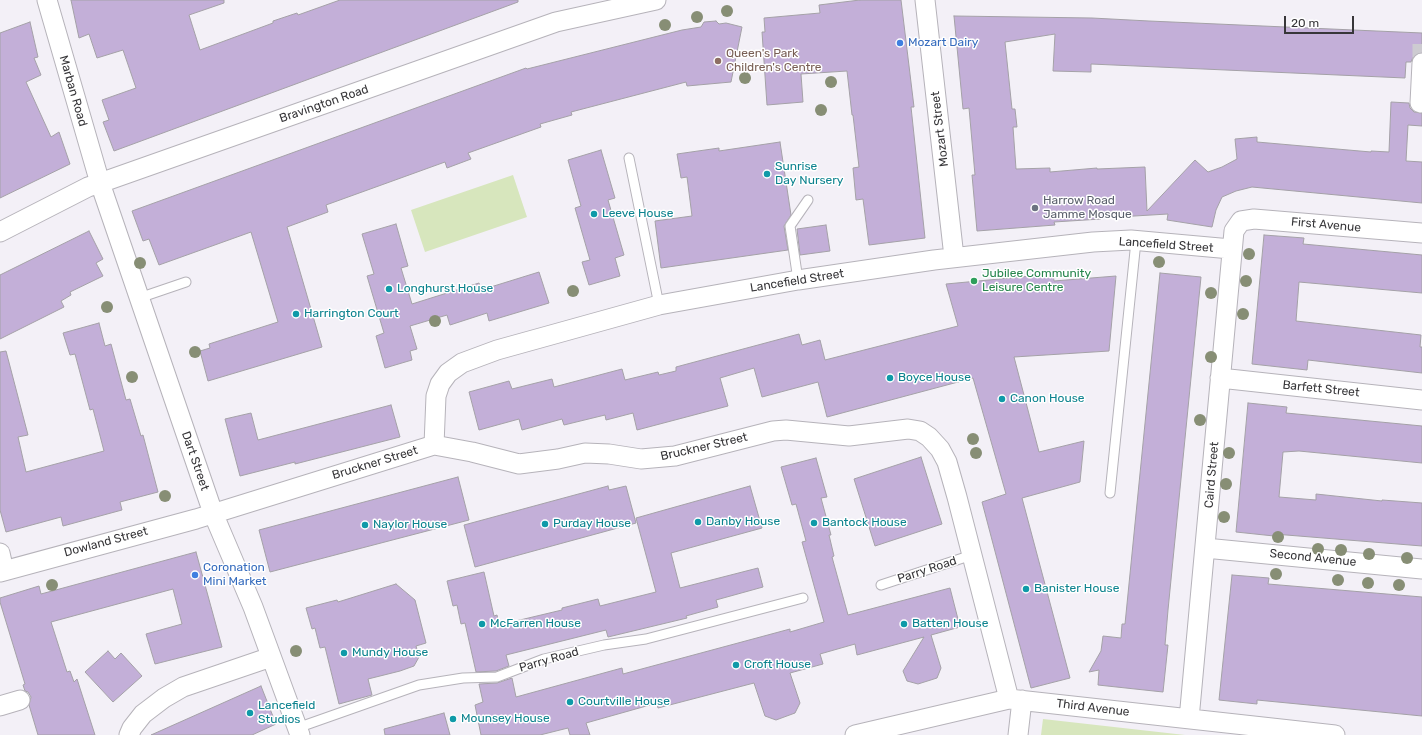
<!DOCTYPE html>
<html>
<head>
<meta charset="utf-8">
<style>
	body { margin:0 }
	#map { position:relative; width:1422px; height:735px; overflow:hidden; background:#f3f0f7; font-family:Rubik,sans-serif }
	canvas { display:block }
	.scale { position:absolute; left:1284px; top:16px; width:70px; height:18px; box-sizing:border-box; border:2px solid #373639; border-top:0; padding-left:5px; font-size:12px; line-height:14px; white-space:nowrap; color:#373639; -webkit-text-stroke:3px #fff; paint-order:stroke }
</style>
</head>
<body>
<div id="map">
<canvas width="1422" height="735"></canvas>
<div class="scale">20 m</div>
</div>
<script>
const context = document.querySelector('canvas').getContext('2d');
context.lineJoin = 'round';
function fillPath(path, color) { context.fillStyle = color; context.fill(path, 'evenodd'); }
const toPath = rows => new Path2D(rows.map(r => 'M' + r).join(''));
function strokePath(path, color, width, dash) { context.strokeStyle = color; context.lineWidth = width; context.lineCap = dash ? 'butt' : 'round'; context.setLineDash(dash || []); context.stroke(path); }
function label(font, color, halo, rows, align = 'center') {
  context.font = font + ' Rubik,sans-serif'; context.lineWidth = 3; context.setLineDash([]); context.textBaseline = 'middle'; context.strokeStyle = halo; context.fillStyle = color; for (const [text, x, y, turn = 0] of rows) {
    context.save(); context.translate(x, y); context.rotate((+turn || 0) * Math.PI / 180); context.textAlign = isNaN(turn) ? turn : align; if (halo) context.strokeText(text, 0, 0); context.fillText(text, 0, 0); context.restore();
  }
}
fillPath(toPath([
	[513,175,527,217,425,252,411,210],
	[1043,719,1185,735,1041,735]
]), '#d7e6bd');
const building = toPath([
	[71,0,224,0,224,3,189,15,200,50,273,23,273,21,297,13,298,15,340,0,518,0,518,2,114,151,103,122,109,120,102,100,136,88,123,50,97,58,89,34,79,38,71,0],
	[860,0,901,0,914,107,911,107,925,238,869,245,863,199,856,200,853,168,859,167,853,115,852,115,847,71,801,74,803,102,767,105,762,32,765,32,764,18,820,13,819,5,860,0],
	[954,16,1092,18,1149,21,1422,33,1422,52,1417,53,1413,57,1411,62,1406,62,1405,78,1091,64,1091,72,1053,71,1055,34,1005,42,1012,109,1015,109,1017,127,1013,127,1016,169,1050,168,1050,172,1097,168,1097,169,1145,167,1147,211,1195,160,1208,172,1222,167,1237,159,1235,139,1257,137,1257,142,1371,152,1371,151,1389,152,1391,102,1409,103,1410,108,1414,112,1422,113,1422,126,1408,125,1406,161,1422,162,1422,203,1252,187,1236,191,1222,197,1216,210,1212,227,1167,220,1168,214,1101,218,1101,219,1054,222,1055,225,977,231,972,175,975,175,969,108,963,109,954,16],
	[716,21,719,24,726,23,742,27,731,82,687,86,686,82,571,112,572,115,540,124,541,127,468,153,471,159,447,168,445,162,326,205,328,212,287,227,322,347,208,381,200,351,210,348,209,344,278,322,251,232,159,265,149,239,143,241,132,211,526,68,527,69,682,30,701,27,704,22,716,21],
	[30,22,38,57,34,58,41,75,26,82,51,137,59,132,70,164,0,198,0,33,30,22],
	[780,142,791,215,784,226,788,250,661,268,655,221,692,216,687,177,681,178,677,154,719,148,719,151,780,142],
	[601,150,615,198,608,200,624,255,615,258,620,276,589,285,582,262,590,260,575,208,581,206,568,160,601,150],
	[396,224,408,266,401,268,412,304,479,283,481,290,539,272,549,303,489,321,487,313,450,325,447,315,410,326,417,349,410,351,412,360,385,368,376,336,384,333,367,276,374,274,362,234,396,224],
	[826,225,830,251,800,255,797,229,826,225],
	[89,231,103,259,96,263,103,276,70,292,71,295,61,301,64,307,0,339,0,275,89,231],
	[1264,235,1304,238,1303,244,1422,255,1422,293,1299,282,1296,321,1421,335,1420,347,1422,347,1422,373,1308,360,1307,370,1252,364,1264,235],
	[1160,273,1201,277,1168,610,1165,645,1168,645,1163,692,1098,685,1099,670,1089,672,1101,651,1103,636,1121,638,1122,624,1125,624,1160,273],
	[1053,274,1054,281,1116,276,1109,351,1014,357,1039,452,1084,441,1080,482,1022,498,1070,678,1031,688,982,502,1006,494,973,378,827,417,818,382,762,397,754,368,720,378,728,406,637,430,633,413,606,420,605,415,564,425,562,419,522,430,519,419,479,430,469,392,509,381,512,389,552,379,554,387,622,369,625,380,658,372,659,375,676,371,676,367,799,334,802,345,820,340,825,360,958,326,946,284,1053,274],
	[99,323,105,346,111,344,126,400,130,399,141,436,143,435,158,492,120,502,122,510,63,526,61,517,6,532,0,510,0,352,6,351,28,435,18,437,26,472,104,451,93,409,90,410,75,354,70,355,63,333,99,323],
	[1248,403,1287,407,1286,413,1422,426,1422,463,1299,451,1283,452,1279,497,1316,500,1316,494,1382,501,1382,500,1422,503,1422,546,1274,534,1274,536,1236,532,1248,403],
	[391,405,400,437,295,464,295,462,240,476,225,419,251,413,258,440,391,405],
	[921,457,942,524,875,546,854,479,921,457],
	[816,458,827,497,821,498,831,535,829,535,834,556,832,557,848,615,950,588,960,627,931,635,941,668,937,678,918,684,907,681,903,671,924,637,857,655,855,644,820,654,823,664,790,673,800,703,795,713,776,720,765,716,754,683,658,708,657,703,586,723,590,735,570,735,568,728,540,735,481,735,475,705,483,702,479,684,497,683,512,678,516,697,622,668,623,674,790,629,790,632,824,622,802,542,806,541,796,504,792,505,781,467,816,458],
	[458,477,469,520,270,572,259,530,458,477],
	[608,486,609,490,626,486,636,523,475,567,464,525,608,486],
	[750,486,762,528,671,553,680,588,758,568,763,587,716,600,718,607,686,616,687,618,608,637,606,630,506,655,509,666,496,671,476,672,465,623,461,624,457,605,453,606,447,581,484,572,494,616,497,615,499,625,562,610,562,608,598,599,600,606,656,592,636,518,750,486],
	[196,552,222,647,155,664,146,634,182,624,173,589,51,622,67,672,70,671,74,682,77,679,95,735,38,735,29,705,31,697,28,692,25,691,23,685,25,684,0,602,0,598,39,586,41,594,196,552],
	[1232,575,1269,578,1268,584,1422,597,1422,716,1257,700,1257,704,1219,700,1232,575],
	[396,584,415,600,426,643,416,646,419,657,414,666,400,671,368,679,372,695,339,704,325,647,320,648,315,628,312,629,306,608,337,600,338,602,396,584],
	[108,651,115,659,121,653,142,676,113,702,85,672,108,651],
	[261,686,276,724,252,735,151,735,261,686],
	[444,713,450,735,385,735,384,729,444,713]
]);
fillPath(building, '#c3afd8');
strokePath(building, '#a4a1a7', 1);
strokePath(toPath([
	[1422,63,1422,44]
]), '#cdcbd1', 19, [19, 10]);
const lane = toPath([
	[629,158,659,305],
	[798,280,790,226,808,200],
	[139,298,186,282],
	[1110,493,1136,241],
	[881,585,972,555],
	[297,728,419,685,463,678,497,677,544,659,604,645,646,639,803,598]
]);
const street = toPath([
	[47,0,100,183,213,513,253,607,300,735],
	[925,0,954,257],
	[1420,103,1422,63],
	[0,232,88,187,100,183,556,22,656,0],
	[1220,378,1422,400],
	[434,445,436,396,440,384,448,373,462,363,497,350,659,305,798,280,934,260,1093,242,1131,240,1231,249],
	[1205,548,1422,569],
	[0,553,4,571],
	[0,572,196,519,434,445,472,452,519,464,558,459,585,453,609,454,641,459,675,456,773,431,786,430,849,436,908,429,920,431,929,437,940,449,947,462,957,497,1009,699],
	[0,706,20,700],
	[1189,719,1234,231,1241,221,1254,219,1422,233],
	[129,735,132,728,143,714,164,698,183,687,271,657],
	[855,735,1009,699,1335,735],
	[1018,735,1022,700]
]);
strokePath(lane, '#b6b3ba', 11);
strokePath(street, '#b6b3ba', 21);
strokePath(lane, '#fff', 9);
strokePath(street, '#fff', 19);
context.fillStyle = '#878e75';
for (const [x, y] of [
	[727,11],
	[697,17],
	[665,25],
	[745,78],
	[831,82],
	[821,110],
	[1249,254],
	[1159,262],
	[140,263],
	[1246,281],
	[573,291],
	[1211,293],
	[107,307],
	[1243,314],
	[435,321],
	[195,352],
	[1211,357],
	[132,377],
	[1200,420],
	[973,439],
	[976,453],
	[1229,453],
	[1226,484],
	[165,496],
	[1224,517],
	[1278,537],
	[1318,549],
	[1341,550],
	[1369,554],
	[1407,558],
	[1276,574],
	[1338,580],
	[1368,583],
	[52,585],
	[1399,585],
	[296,651]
]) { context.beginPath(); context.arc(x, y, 6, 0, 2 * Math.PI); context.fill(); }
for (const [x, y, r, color] of [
	[900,43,4,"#3f7fe0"],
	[718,61,4,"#8d6e63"],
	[767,174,4,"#0f9aa8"],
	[1035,208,4,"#6b7280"],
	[594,214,4,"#0f9aa8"],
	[974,281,4,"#2e9e5b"],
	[389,289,4,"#0f9aa8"],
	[296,314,4,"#0f9aa8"],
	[890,378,4,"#0f9aa8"],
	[1002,399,4,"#0f9aa8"],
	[698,522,4,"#0f9aa8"],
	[814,523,4,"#0f9aa8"],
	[545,524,4,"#0f9aa8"],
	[365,525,4,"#0f9aa8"],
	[195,575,4,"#3f7fe0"],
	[1026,589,4,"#0f9aa8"],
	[482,624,4,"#0f9aa8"],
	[904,624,4,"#0f9aa8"],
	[344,653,4,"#0f9aa8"],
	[736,665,4,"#0f9aa8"],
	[570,702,4,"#0f9aa8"],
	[250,713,4,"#0f9aa8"],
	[453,719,4,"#0f9aa8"]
]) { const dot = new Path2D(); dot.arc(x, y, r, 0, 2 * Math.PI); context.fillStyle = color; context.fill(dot); strokePath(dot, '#fff', 1.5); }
label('12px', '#366cbe', '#fff', [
	["Mozart Dairy",908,43],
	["Coronation",203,568],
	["Mini Market",203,582]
], 'left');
label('12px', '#785e54', '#fff', [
	["Queen's Park",726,54],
	["Children's Centre",726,68]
], 'left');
label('12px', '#373639', '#fff', [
	["Marban Road",73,91,74],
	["Bravington Road",324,104,-19],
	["Mozart Street",940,129,-97],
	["First Avenue",1326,225,5],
	["Lancefield Street",1166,245,4],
	["Lancefield Street",797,281,-9],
	["Barfett Street",1321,389,6],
	["Bruckner Street",704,447,-13],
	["Dart Street",195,461,71],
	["Bruckner Street",375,463,-17],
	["Caird Street",1212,475,-85],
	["Dowland Street",106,542,-15],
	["Second Avenue",1313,558,6],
	["Parry Road",927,570,-18],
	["Parry Road",549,660,-16],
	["Third Avenue",1093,708,7]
]);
label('12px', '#0d838f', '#fff', [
	["Sunrise",775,167],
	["Day Nursery",775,181],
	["Leeve House",602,214],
	["Longhurst House",397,289],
	["Harrington Court",304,314],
	["Boyce House",898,378],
	["Canon House",1010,399],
	["Danby House",706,522],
	["Bantock House",822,523],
	["Purday House",553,524],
	["Naylor House",373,525],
	["Banister House",1034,589],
	["McFarren House",490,624],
	["Batten House",912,624],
	["Mundy House",352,653],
	["Croft House",744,665],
	["Courtville House",578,702],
	["Lancefield",258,706],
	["Studios",258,720],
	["Mounsey House",461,719]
], 'left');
label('12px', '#5b616d', '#fff', [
	["Harrow Road",1043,201],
	["Jamme Mosque",1043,215]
], 'left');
label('12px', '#27864d', '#fff', [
	["Jubilee Community",982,274],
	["Leisure Centre",982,288]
], 'left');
</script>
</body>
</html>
